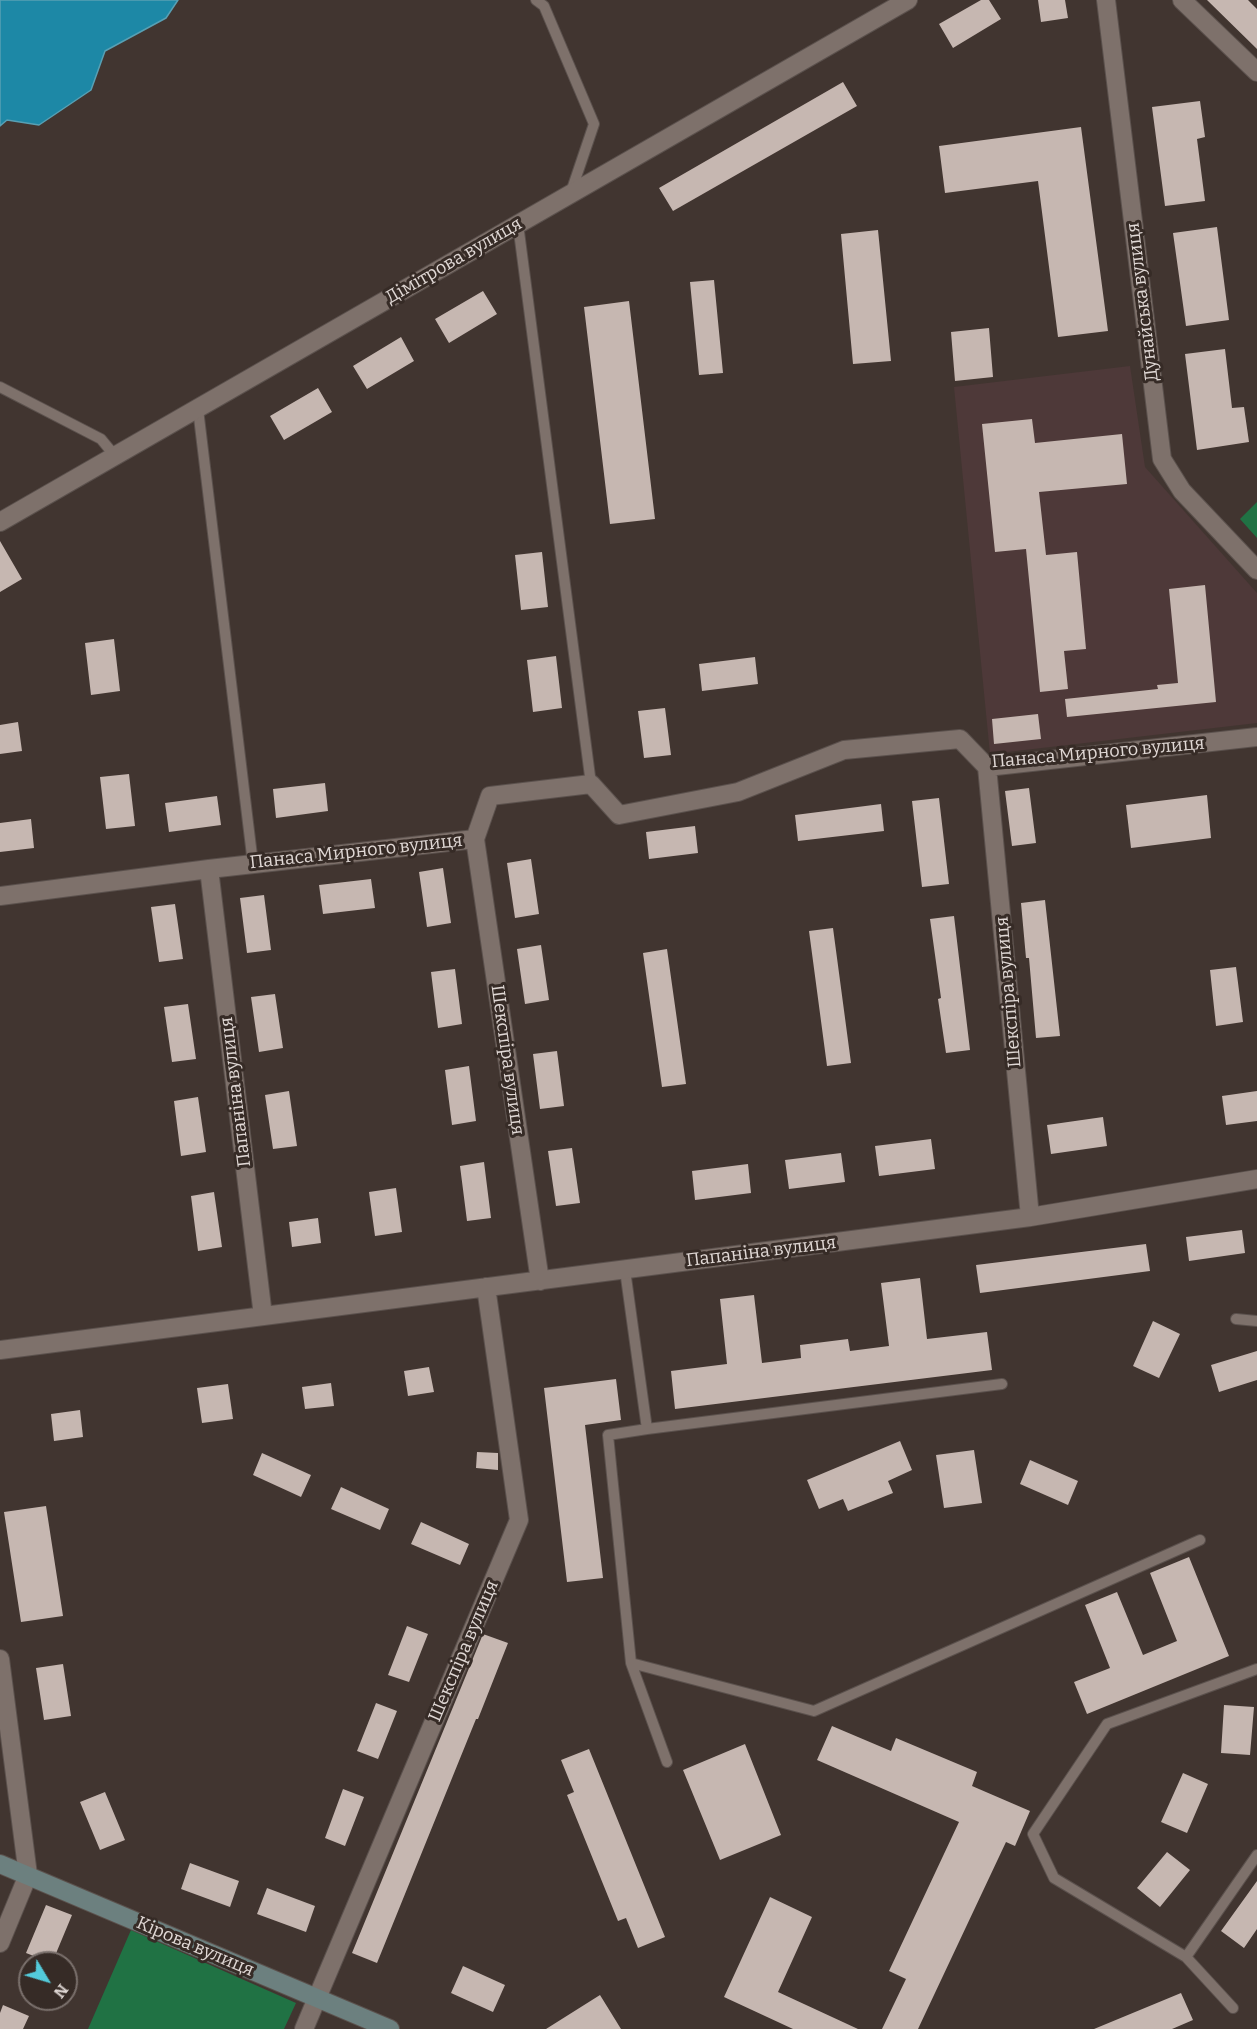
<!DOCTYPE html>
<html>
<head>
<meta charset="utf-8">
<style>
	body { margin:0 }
	#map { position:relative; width:1257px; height:2029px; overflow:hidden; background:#413530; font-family:Bitter,serif }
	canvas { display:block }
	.north { position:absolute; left:18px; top:1951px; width:60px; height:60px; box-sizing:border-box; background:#362b26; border:2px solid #7a706c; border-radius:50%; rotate:128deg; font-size:16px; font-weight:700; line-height:24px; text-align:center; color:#e0d8d5 }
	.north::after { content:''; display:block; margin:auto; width:21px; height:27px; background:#53cbdb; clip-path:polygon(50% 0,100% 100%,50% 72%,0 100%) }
</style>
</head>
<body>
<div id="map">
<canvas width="1257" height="2029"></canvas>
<div class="north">N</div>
</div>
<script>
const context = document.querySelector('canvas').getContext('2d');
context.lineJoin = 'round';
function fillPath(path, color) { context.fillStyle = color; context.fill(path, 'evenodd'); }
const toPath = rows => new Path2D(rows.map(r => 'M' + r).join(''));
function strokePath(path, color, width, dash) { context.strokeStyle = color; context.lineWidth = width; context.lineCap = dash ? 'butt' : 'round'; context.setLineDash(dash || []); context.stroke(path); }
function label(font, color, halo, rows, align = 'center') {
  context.font = font + ' Bitter,serif'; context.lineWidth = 6; context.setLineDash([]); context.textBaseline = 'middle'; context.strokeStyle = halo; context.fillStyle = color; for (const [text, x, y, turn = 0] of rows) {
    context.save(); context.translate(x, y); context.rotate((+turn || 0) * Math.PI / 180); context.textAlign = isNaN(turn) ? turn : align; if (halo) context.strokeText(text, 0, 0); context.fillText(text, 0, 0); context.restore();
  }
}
fillPath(toPath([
	[1130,366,1145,467,1257,593,1257,723,990,754,954,387]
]), '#4e3939');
fillPath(toPath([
	[1257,502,1257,538,1240,519],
	[131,1930,296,2003,284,2029,88,2029]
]), '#207244');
const water = toPath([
	[0,0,178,0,166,18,105,51,91,90,39,125,7,120,0,126,0,0]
]);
fillPath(water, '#1d88a6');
strokePath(water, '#58a0b4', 1.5);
fillPath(toPath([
	[981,0,989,0,1001,19,953,48,939,24],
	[1038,0,1065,0,1068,18,1041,22],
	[1207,0,1248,0,1257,9,1257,49],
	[843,82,857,106,673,211,659,188],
	[1200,101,1205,137,1197,139,1205,201,1165,206,1152,107],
	[1081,127,1108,331,1058,337,1038,181,945,193,939,146],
	[1217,227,1229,320,1186,326,1173,233],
	[878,230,891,361,853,364,841,234],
	[714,280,723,373,699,375,690,282],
	[483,291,497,314,449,343,435,319],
	[629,301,655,519,610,524,584,307],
	[989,328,993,377,955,381,951,332],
	[401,337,414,361,367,389,353,366],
	[1225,349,1232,408,1244,407,1249,442,1197,450,1185,354],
	[318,388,332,412,284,440,270,416],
	[1032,419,1035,443,1122,434,1127,484,1039,492,1046,555,1077,552,1086,649,1064,651,1068,689,1040,692,1026,549,995,552,982,424],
	[0,541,22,579,0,592],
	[542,552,548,607,521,610,515,555],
	[1205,585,1216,702,1067,717,1065,699,1158,689,1157,685,1178,683,1169,589],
	[114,639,120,691,91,695,85,643],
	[556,656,562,708,533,712,527,660],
	[755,657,758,684,702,691,699,664],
	[665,708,671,755,644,758,638,711],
	[1038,714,1041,739,994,744,992,719],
	[18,722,22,751,0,754,0,725],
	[129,774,135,826,106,829,100,777],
	[325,783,328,811,276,818,273,789],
	[1029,788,1036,843,1012,846,1005,791],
	[1207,795,1211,838,1131,848,1126,805],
	[217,796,221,825,169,832,165,803],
	[939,798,949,884,922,887,912,801],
	[881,804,884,831,798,841,795,815],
	[31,819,34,848,0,852,0,823],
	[695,826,698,853,649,859,646,832],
	[531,859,539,914,515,918,507,863],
	[443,868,451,923,427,927,419,872],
	[371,879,375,908,323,914,319,885],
	[264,895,271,950,247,953,240,898],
	[1045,900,1060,1036,1036,1038,1029,958,1026,958,1021,903],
	[175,904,183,959,159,962,151,907],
	[954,916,970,1050,946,1053,938,999,941,998,930,919],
	[833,928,851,1063,827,1066,809,931],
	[541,945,549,1000,525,1004,517,949],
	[667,949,686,1084,662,1087,643,953],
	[1236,967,1243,1022,1216,1026,1210,970],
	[455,969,462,1024,438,1028,431,972],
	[275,994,283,1048,259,1052,251,997],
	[188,1004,196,1059,172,1062,164,1007],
	[557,1051,564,1106,540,1109,533,1054],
	[469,1066,476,1121,452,1125,445,1070],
	[289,1091,297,1146,273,1149,265,1095],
	[1257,1091,1257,1121,1226,1125,1222,1096],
	[198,1097,206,1152,181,1156,174,1101],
	[1103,1117,1107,1146,1051,1154,1047,1125],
	[931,1139,935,1169,879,1176,875,1146],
	[572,1148,580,1203,556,1206,548,1151],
	[841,1153,845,1182,789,1189,785,1160],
	[484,1162,491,1218,467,1221,460,1166],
	[748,1164,751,1193,695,1200,692,1171],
	[396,1188,402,1232,375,1236,369,1192],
	[214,1192,222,1247,198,1251,191,1196],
	[318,1218,321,1243,292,1247,289,1222],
	[1242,1230,1245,1253,1189,1261,1186,1237],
	[1146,1244,1150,1271,980,1293,976,1265],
	[920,1278,927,1339,987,1332,992,1370,675,1409,671,1371,727,1364,720,1299,754,1295,762,1363,801,1358,800,1345,848,1339,850,1351,889,1346,881,1283],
	[1153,1321,1180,1334,1159,1378,1133,1366],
	[1257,1351,1257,1380,1219,1392,1211,1365],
	[429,1367,434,1392,408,1396,404,1371],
	[616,1379,621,1420,585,1425,603,1578,567,1582,544,1388],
	[331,1383,334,1406,305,1409,302,1387],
	[228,1384,233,1419,202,1423,197,1388],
	[80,1410,83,1437,54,1441,51,1414],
	[900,1441,912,1470,888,1481,893,1493,848,1511,843,1499,819,1509,807,1480],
	[974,1450,982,1503,944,1508,936,1455],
	[477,1452,498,1453,498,1470,476,1468],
	[262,1453,311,1475,301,1497,253,1475],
	[1030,1460,1078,1481,1068,1505,1020,1484],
	[341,1487,389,1509,380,1530,331,1509],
	[46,1506,63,1616,21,1622,4,1512],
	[421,1522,469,1544,460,1565,411,1544],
	[1189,1557,1229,1656,1087,1714,1074,1682,1110,1668,1085,1605,1117,1592,1143,1655,1177,1641,1150,1573],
	[407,1626,428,1634,409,1682,388,1675],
	[483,1634,508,1643,478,1719,476,1719,377,1963,352,1953],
	[63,1664,71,1716,44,1720,36,1668],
	[376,1703,397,1711,378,1759,357,1751],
	[1224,1705,1254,1707,1250,1755,1221,1753],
	[832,1726,891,1751,896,1738,977,1772,972,1786,1030,1811,1015,1846,1006,1842,918,2029,882,2029,906,1979,889,1971,959,1822,817,1760],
	[745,1744,781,1835,720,1860,683,1770],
	[589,1749,665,1937,638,1948,626,1918,618,1921,567,1795,574,1792,561,1760],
	[1183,1773,1208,1784,1187,1833,1161,1822],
	[343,1789,364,1797,345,1846,325,1838],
	[105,1792,125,1840,100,1850,80,1802],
	[1167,1852,1190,1870,1160,1907,1137,1888],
	[190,1863,239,1881,230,1907,181,1889],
	[1257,1881,1257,1929,1244,1948,1221,1931],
	[267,1888,315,1906,306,1932,257,1914],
	[770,1897,812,1917,778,1992,858,2029,793,2029,724,1997],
	[46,1905,72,1915,52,1963,26,1953],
	[463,1966,505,1985,493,2012,451,1993],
	[1181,1993,1193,2020,1172,2029,1094,2029],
	[600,1995,621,2029,546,2029],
	[3,2005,29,2016,23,2029,0,2029,0,2013]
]), '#c6b7b1');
const lane = toPath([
	[536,0,544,6,594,124,570,195],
	[518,224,591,784],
	[0,387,101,439,115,456],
	[198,409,253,864],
	[625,1270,647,1429,1002,1384],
	[1236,1319,1257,1321],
	[647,1429,608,1435,631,1663,667,1762],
	[631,1663,814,1711,1200,1540],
	[1186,1957,1257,1855],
	[1233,2008,1186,1957,1054,1878,1033,1834,1107,1724,1257,1669]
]);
const street = toPath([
	[1106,0,1162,459,1182,491,1257,570],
	[1182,0,1257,72],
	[0,522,908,0],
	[987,767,1030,1217],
	[987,767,1257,737],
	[209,869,263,1316],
	[0,896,209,869,475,839],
	[540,1281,475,839,490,796,591,784,619,815,738,792,844,750,960,739,987,767],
	[0,1350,1030,1217,1257,1179],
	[0,1659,28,1875,0,1943],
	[304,2029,519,1520,486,1287]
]);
const secondary = toPath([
	[0,1864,390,2029]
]);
strokePath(lane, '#5b514d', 12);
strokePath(street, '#5b514d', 20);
strokePath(secondary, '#5b514d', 20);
strokePath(lane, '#7e716b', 10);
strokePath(street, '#7e716b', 18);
strokePath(secondary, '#6c807f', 18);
label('18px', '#e0d8d5', '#362b26', [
	["Дімітрова вулиця",454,261,-30],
	["Дунайська вулиця",1143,302,-97],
	["Панаса Мирного вулиця",1098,753,-5],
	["Панаса Мирного вулиця",356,852,-6],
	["Шекспіра вулиця",1009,992,-95],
	["Шекспіра вулиця",507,1060,82],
	["Папаніна вулиця",236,1092,-97],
	["Папаніна вулиця",761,1252,-7],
	["Шекспіра вулиця",464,1651,-67],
	["Кірова вулиця",195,1947,23]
]);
</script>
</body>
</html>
